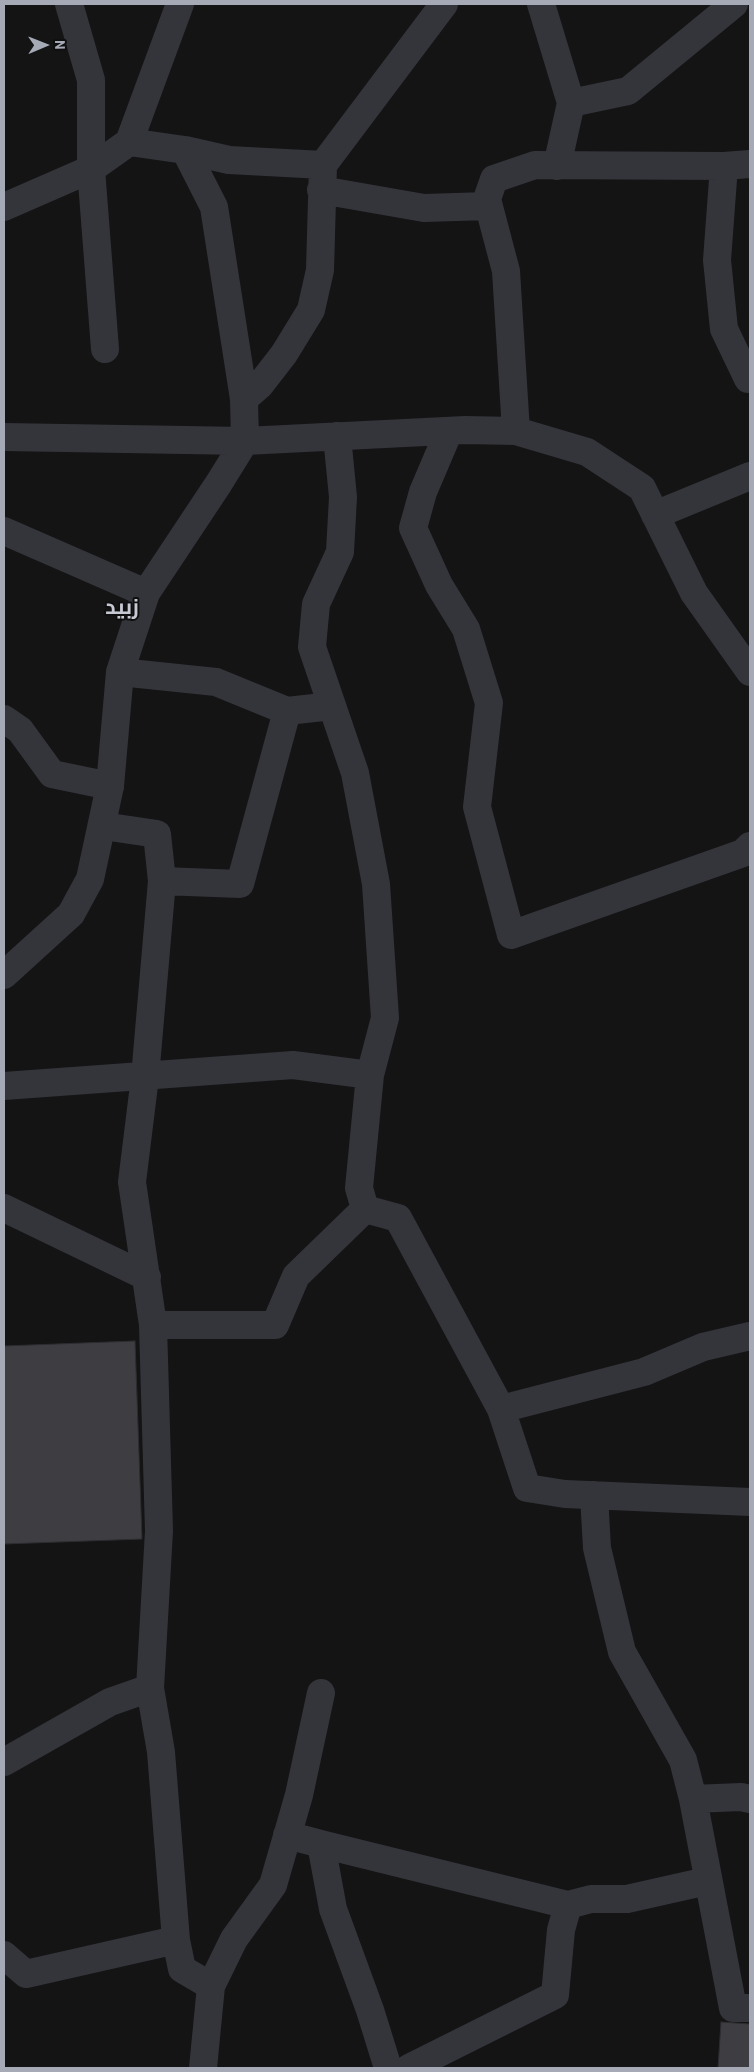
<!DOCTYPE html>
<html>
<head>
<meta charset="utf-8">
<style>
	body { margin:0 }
	#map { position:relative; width:754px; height:2072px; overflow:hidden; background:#141415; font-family:Barlow,sans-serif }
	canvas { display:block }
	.frame { position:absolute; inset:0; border:5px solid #a5aab6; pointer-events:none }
	.north { position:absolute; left:20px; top:20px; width:50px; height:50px; -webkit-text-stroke:4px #0f0f10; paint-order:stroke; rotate:89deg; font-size:14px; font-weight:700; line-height:20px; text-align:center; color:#a5aab6 }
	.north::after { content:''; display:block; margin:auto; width:18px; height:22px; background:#a5aab6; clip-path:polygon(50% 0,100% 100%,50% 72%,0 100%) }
</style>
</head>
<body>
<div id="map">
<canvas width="754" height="2072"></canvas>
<div class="frame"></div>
<div class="north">N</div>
</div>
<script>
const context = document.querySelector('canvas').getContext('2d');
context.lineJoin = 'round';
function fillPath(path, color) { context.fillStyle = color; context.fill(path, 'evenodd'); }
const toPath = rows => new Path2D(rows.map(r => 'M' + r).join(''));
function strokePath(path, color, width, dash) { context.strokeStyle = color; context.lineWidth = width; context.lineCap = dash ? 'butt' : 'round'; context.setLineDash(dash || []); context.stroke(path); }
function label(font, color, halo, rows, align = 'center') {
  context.font = font + ' Barlow,Cairo,sans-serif'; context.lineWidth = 4; context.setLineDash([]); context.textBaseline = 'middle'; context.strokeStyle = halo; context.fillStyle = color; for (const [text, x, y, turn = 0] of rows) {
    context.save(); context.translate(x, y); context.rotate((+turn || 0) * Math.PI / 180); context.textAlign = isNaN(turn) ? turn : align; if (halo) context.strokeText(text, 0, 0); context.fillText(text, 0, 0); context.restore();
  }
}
const building = toPath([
	[135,1341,142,1539,4,1544,4,1346,135,1341],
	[721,2022,750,2024,750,2068,718,2068,721,2022]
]);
fillPath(building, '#3e3e42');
strokePath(building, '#2d2d31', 1);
strokePath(toPath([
	[4,719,20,730,52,774,110,786]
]), '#34353b', 28);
strokePath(toPath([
	[69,4,91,80,91,169,105,349],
	[541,4,571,103,557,166],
	[571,103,628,91,734,4],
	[129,142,180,4],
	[185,150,229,160,323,165],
	[724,166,717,260,724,329,748,379,750,379],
	[321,190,424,208,488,206],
	[4,207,91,169,129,142,185,150,214,207,244,399,245,441,219,483,146,593,120,672,110,786,90,879,71,914,4,975],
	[244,399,260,385,284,354,311,310,320,270,323,165,444,4],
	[449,431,423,492,413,528,439,585,466,629,489,703,477,807,511,935,743,853,750,846],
	[516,431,506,271,487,199,494,179,535,165,724,166,750,164],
	[337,436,343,497,340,552,316,604,312,647,355,773,376,884,385,1018,370,1075,359,1188,365,1209,398,1218,501,1409,644,1372,703,1347,750,1336],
	[4,437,245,441,465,430,516,431,587,452,642,488,694,593,750,672],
	[655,515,750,476],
	[4,531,146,593],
	[120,672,216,682,287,711,332,706],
	[103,826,157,834,162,881,240,884,287,711],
	[4,1086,293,1065,370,1075],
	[4,1208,147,1277],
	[153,1325,132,1182,145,1077,162,881],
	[501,1409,527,1488,565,1494,750,1502],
	[594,1495,597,1548,622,1652,683,1760,693,1799,733,2008,750,2008],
	[4,1762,110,1702,150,1688],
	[693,1799,741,1797,750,1799],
	[287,1835,321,1844,333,1909,370,2010,388,2068],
	[321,1844,568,1905],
	[4,1955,26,1974,176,1940],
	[211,1986,182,1969,176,1940,161,1752,150,1688,159,1531,153,1325,275,1325,296,1276,365,1209],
	[203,2068,211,1986,234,1939,273,1885,299,1795,321,1693],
	[409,2068,555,1995,561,1930,568,1905,591,1899,627,1899,707,1881]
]), '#34353b', 28);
label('bold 21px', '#c6c9d2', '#0f0f10', [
	["زبيد",122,607]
]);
</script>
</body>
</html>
